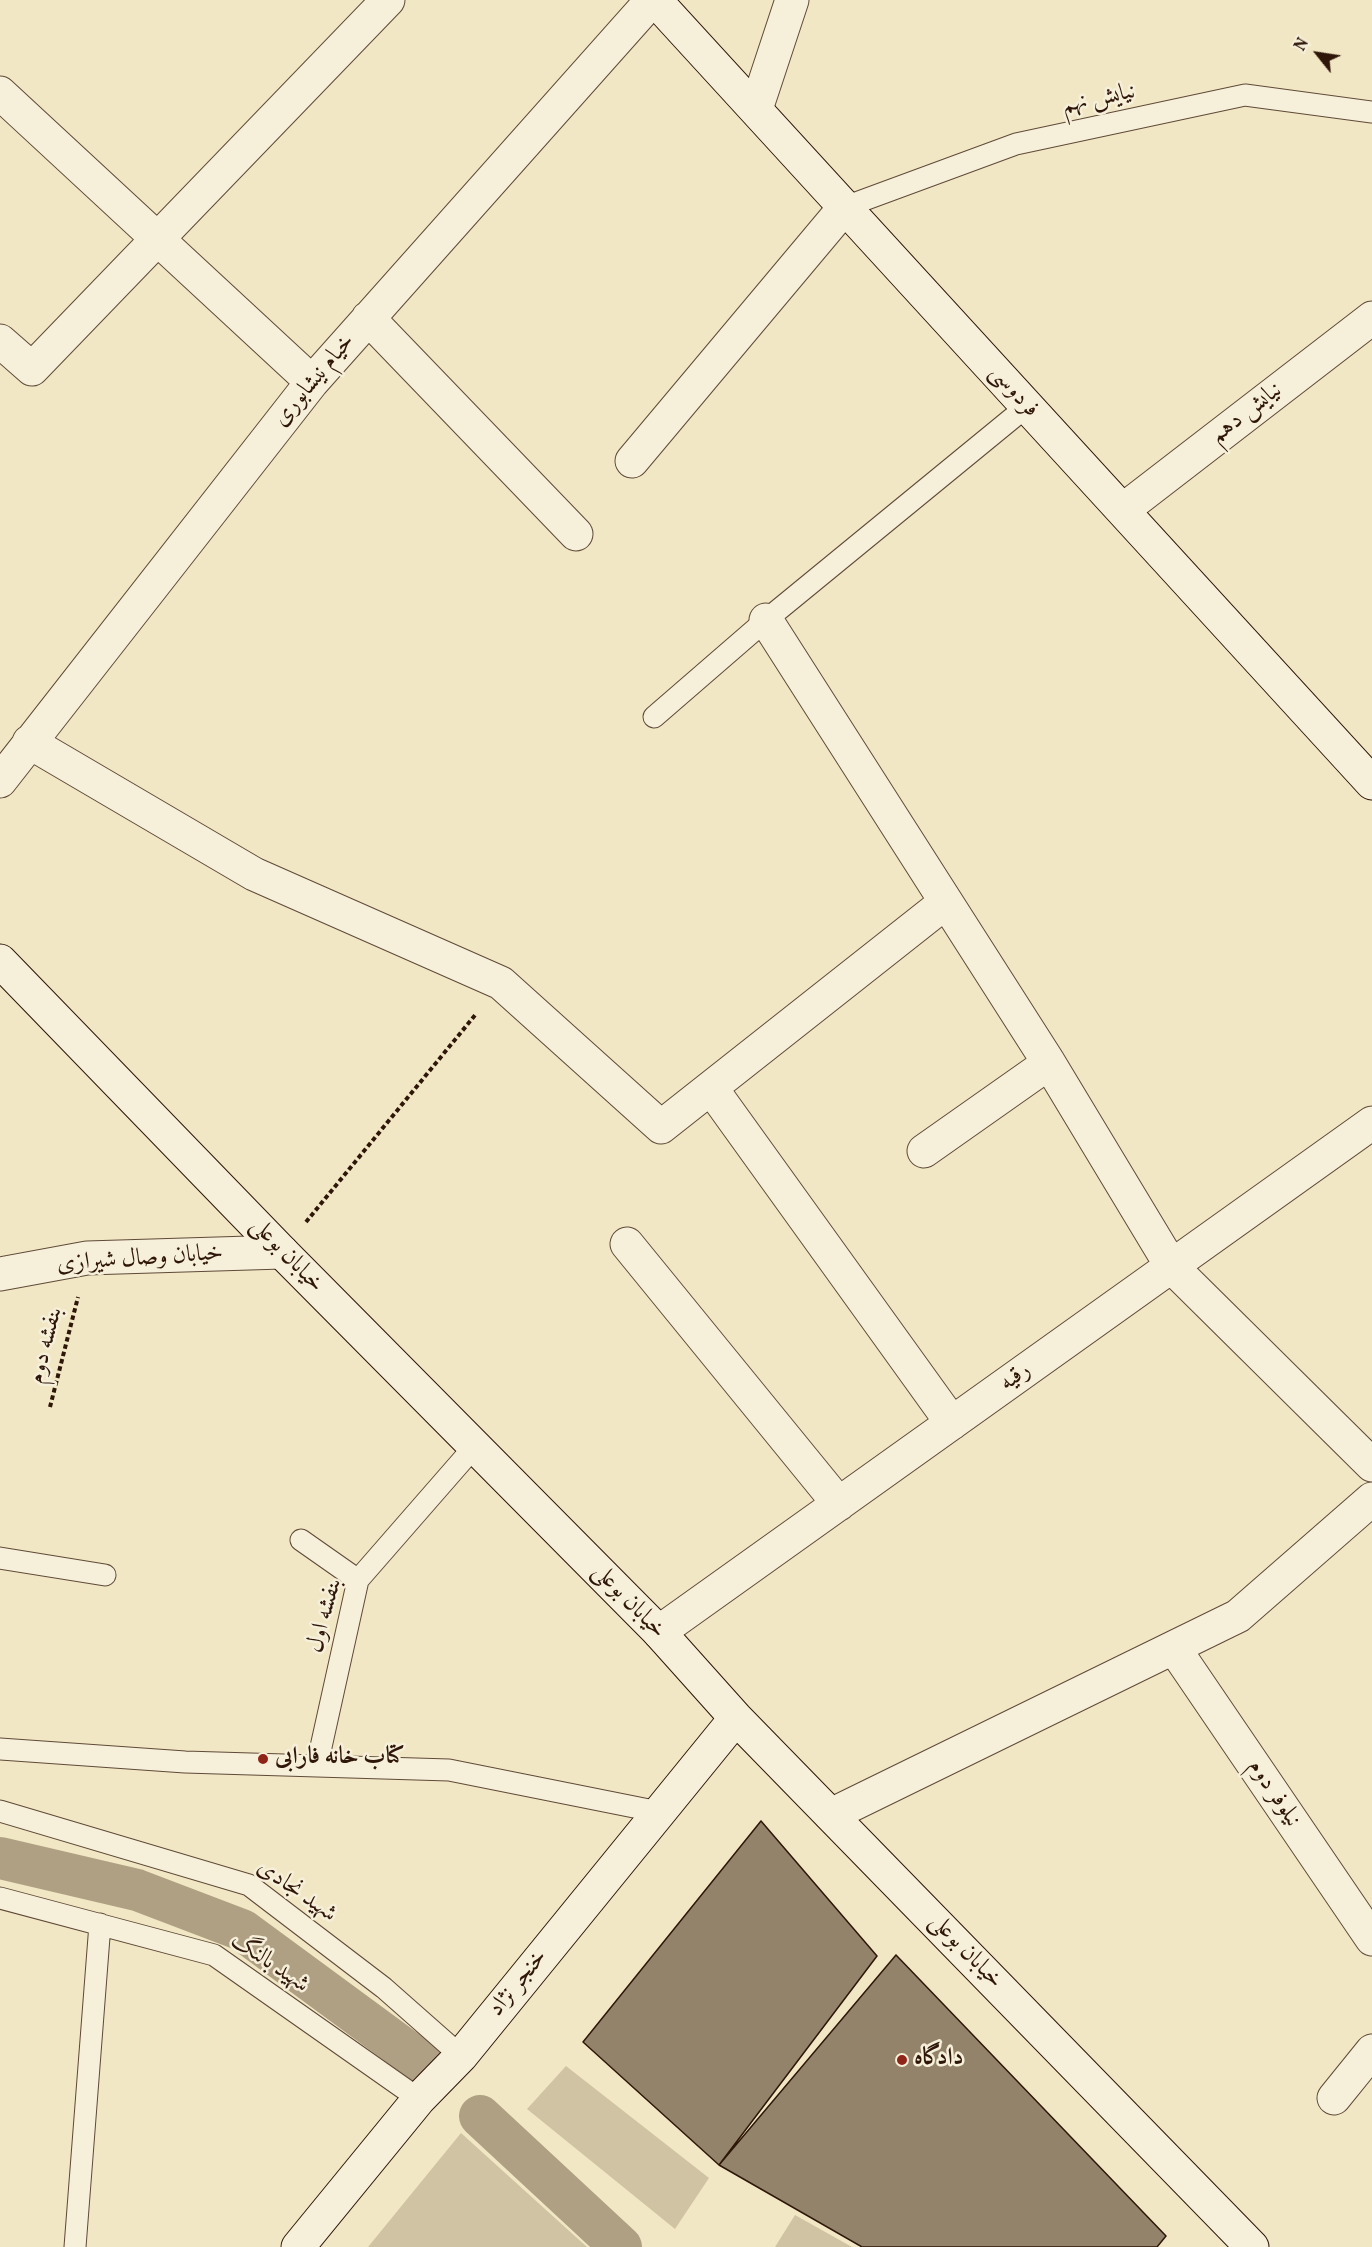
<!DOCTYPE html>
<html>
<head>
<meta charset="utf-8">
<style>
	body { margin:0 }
	#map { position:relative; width:1372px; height:2247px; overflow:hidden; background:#f1e7c4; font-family:Vollkorn,serif }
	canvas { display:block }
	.north { position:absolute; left:1288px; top:24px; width:60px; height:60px; -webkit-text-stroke:4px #f6efd9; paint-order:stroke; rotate:300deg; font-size:16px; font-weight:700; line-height:24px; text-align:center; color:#2e1609 }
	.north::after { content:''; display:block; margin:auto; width:21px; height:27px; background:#2e1609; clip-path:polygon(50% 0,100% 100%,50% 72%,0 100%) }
</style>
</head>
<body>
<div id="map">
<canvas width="1372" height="2247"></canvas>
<div class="north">N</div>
</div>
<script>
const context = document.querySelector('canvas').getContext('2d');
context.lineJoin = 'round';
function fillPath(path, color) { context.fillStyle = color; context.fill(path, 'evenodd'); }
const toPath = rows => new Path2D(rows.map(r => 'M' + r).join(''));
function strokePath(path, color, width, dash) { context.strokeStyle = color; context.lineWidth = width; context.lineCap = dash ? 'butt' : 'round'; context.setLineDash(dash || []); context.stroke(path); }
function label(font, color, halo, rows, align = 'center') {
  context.font = font + ' Vollkorn,Amiri,serif'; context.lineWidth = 5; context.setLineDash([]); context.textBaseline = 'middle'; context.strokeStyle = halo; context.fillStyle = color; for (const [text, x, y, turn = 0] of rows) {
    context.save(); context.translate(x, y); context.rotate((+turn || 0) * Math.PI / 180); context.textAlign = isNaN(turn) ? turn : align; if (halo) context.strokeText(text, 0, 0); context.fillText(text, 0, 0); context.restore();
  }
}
fillPath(toPath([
	[566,2066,709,2178,675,2229,527,2109],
	[461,2133,587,2247,368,2247],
	[795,2215,852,2247,775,2247]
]), '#d0c3a4');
strokePath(toPath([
	[0,1858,137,1890,242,1930,427,2066],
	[480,2116,621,2247]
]), '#afa084', 42);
const building = toPath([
	[761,1821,877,1956,719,2165,583,2042,761,1821],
	[896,1955,1166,2236,1157,2247,862,2247,719,2165,896,1955]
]);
fillPath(building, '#93836a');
strokePath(building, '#2e1609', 1.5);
const lane = toPath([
	[845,207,1016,144,1245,95,1372,112],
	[654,717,766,620,1026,407],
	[301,1540,358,1580],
	[0,1558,105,1575],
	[0,1749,185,1762,449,1770,659,1812],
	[317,1765,358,1580,474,1447],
	[0,1811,249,1885,384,1988,461,2056],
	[0,1898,214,1955,419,2099],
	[75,2247,100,1924]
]);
const street = toPath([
	[0,93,312,382],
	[756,109,792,0],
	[368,318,576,534],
	[0,341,32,369,388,0],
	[632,461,845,207],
	[1123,510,1372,318],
	[766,620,1049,1063,1172,1267,1372,1465],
	[29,742,254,874,501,983,661,1127,946,902],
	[0,781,312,382,652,0],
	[711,1088,952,1423],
	[924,1151,1049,1063],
	[627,1244,839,1504],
	[0,1274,87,1258,282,1252],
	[659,1632,1372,1123],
	[1174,1648,1372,1939],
	[831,1815,1238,1616,1372,1499],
	[1334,2098,1372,2051]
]);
const secondary = toPath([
	[655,0,1372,783],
	[0,961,282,1252,659,1632,736,1718,1252,2247],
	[298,2247,419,2099,461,2056,736,1718]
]);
strokePath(lane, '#5f4a38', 23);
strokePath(street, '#5f4a38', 35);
strokePath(secondary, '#2e1609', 35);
strokePath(toPath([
	[306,1222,476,1014],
	[50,1407,78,1297]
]), '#2e1609', 4, [4.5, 3]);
strokePath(lane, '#f6efd9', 21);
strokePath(street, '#f6efd9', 33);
strokePath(secondary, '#f6efd9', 33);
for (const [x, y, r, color] of [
	[263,1759,6,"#8f2418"],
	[902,2060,6,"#8f2418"]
]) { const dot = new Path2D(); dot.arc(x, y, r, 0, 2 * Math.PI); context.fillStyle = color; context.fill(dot); strokePath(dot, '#f6efd9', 2); }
label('24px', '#2e1609', '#f6efd9', [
	["نیایش نهم",1099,100,-12],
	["خیام نیشابوری",315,381,-50],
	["فردوسی",1013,392,48],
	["نیایش دهم",1247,414,-38],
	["خیابان بوعلی",286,1256,46],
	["خیابان وصال شیرازی",140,1260,-4],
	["بنفشه دوم",47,1346,-76],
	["رقیه",1016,1378,-36],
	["خیابان بوعلی",628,1602,46],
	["بنفشه اول",326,1616,-75],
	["نیلوفر دوم",1273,1794,56],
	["شهید نجادی",296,1892,35],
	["خیابان بوعلی",965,1952,46],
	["شهيد بالنگ",269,1964,34],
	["خنجر نژاد",519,1984,-51]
]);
label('bold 24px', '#2e1609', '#f6efd9', [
	["کتاب خانه فارابی",275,1759],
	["دادگاه",914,2060]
], 'left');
</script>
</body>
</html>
